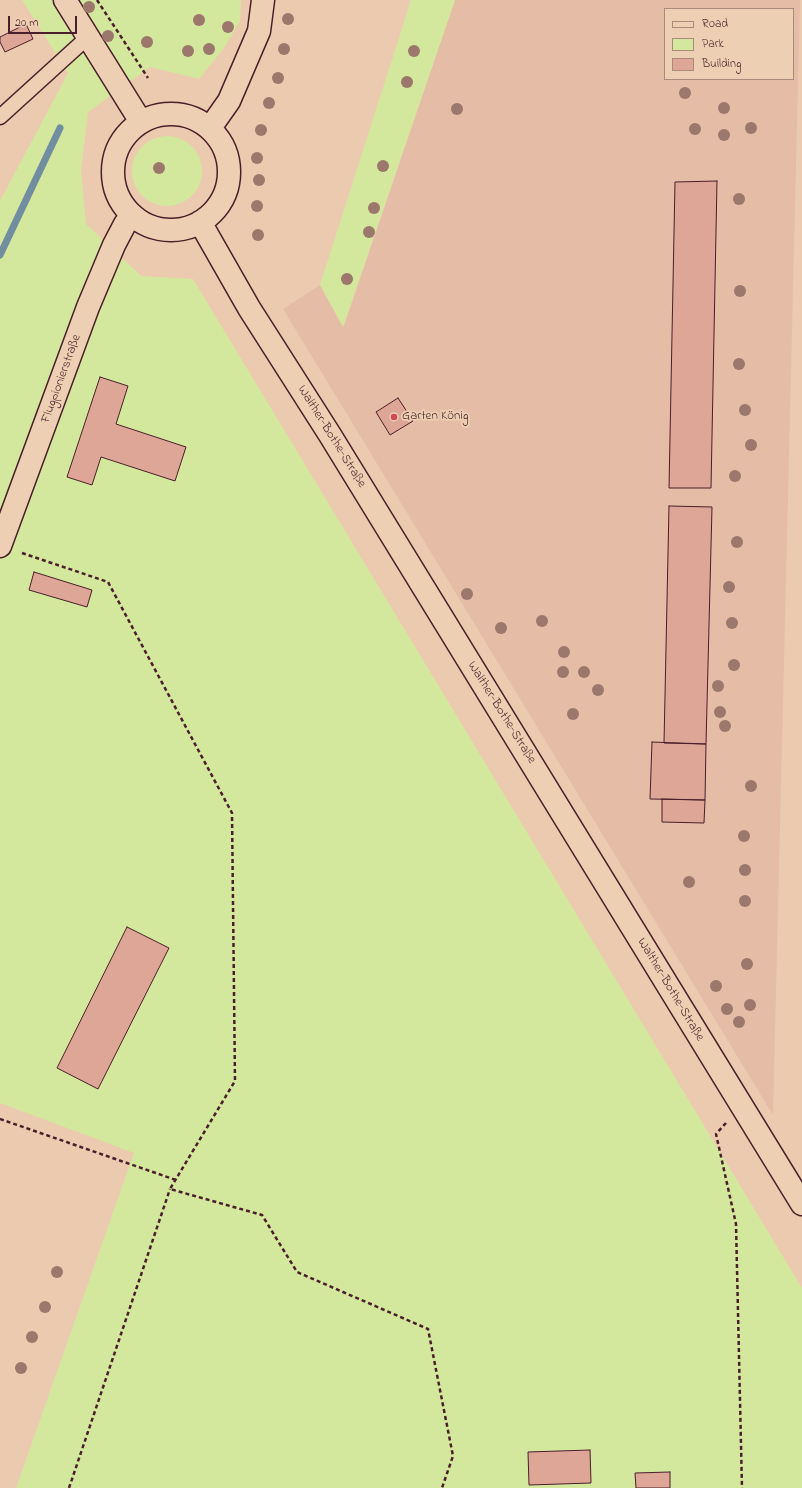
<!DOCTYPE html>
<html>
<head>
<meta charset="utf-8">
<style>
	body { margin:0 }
	#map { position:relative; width:802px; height:1488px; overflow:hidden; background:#eccaaf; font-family:"Indie Flower",sans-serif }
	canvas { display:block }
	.legend { position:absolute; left:664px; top:8px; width:130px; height:72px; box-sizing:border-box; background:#edd0b3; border:1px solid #ac897d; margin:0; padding:5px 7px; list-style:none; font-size:12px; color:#4a1f2b }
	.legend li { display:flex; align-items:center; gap:8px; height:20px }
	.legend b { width:20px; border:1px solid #ac897d }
	.scale { position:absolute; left:8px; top:16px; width:69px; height:18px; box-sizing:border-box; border:2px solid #4a1f2b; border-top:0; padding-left:5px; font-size:12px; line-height:14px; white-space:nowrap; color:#4a1f2b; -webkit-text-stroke:3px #edd0b3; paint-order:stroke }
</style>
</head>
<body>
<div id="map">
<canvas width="802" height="1488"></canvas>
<ul class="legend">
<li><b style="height:5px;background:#edd0b3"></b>Road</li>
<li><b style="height:11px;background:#d3e89d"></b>Park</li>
<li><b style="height:11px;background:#dda696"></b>Building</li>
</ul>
<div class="scale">20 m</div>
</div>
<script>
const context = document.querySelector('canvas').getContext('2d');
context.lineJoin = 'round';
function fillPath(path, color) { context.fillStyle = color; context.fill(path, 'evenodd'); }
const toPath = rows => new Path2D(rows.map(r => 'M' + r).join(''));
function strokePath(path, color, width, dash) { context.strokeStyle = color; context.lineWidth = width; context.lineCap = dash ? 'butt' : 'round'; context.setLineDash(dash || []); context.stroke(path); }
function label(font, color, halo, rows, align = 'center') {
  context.font = font + ' "Indie Flower",sans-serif'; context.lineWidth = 3.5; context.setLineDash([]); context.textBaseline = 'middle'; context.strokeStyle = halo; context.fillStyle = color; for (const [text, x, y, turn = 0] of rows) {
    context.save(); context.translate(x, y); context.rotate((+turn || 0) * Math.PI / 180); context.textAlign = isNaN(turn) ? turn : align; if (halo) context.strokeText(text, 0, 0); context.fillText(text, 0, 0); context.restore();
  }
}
fillPath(toPath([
	[455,0,800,0,773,1115,283,309,320,285,344,326],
	[665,9,793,9,793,79,665,79]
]), '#e5bca6');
fillPath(toPath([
	[22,0,241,0,240,21,224,48,199,79,150,67,88,112,81,170,86,224,141,276,193,279,802,1288,802,1488,16,1488,134,1153,0,1103,0,201,68,73],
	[411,0,455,0,343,327,320,285],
	'132 171a35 35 0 1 1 70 0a35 35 0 1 1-70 0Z'
]), '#d3e89d');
strokePath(toPath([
	[0,255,60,128]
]), '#718d9f', 7);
const building = toPath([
	[26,24,33,39,5,52,0,42,0,37,26,24],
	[717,181,711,488,669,488,675,182,717,181],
	[100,377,128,386,116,424,186,447,175,481,101,457,92,485,67,477,100,377],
	[398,398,413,421,390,435,376,412,398,398],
	[669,506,712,507,706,744,664,743,669,506],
	[34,572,92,590,87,607,29,590,34,572],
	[652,742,706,744,705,800,650,799,652,742],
	[662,799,705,800,704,823,662,822,662,799],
	[127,927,169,948,98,1089,57,1068,127,927],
	[590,1450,591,1483,529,1485,528,1452,590,1450],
	[670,1472,670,1488,636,1488,635,1473,670,1472]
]);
fillPath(building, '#dda696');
strokePath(building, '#4a1f2b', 1);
const lane = toPath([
	[0,117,88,37]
]);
const street = toPath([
	[0,546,88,307,114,245,125,224,133,216]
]);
const secondary = toPath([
	[65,0,141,122],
	'113 172a58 58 0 1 1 116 0a58 58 0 1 1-116 0Z',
	[210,128,229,101,259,31,263,0],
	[200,222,249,308,330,435,802,1204]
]);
strokePath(lane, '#4a1f2b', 17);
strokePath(street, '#4a1f2b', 25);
strokePath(secondary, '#4a1f2b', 25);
strokePath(toPath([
	[97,0,148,78],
	[22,553,108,582,232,813,235,1081,170,1189,262,1215,297,1272,428,1329,453,1456,442,1488],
	[0,1119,176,1180],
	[726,1123,716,1134,736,1224,742,1488],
	[69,1488,170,1189]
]), '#4a1f2b', 2.5, [4, 3]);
strokePath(lane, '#edd0b3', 14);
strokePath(street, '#edd0b3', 22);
strokePath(secondary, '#edd0b3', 22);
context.fillStyle = '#9b776c';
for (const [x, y] of [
	[89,7],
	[288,19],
	[199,20],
	[228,27],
	[108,36],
	[147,42],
	[209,49],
	[284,49],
	[188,51],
	[414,51],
	[278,78],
	[407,82],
	[685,93],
	[269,103],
	[724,108],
	[457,109],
	[751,128],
	[695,129],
	[261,130],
	[724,135],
	[257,158],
	[383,166],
	[159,168],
	[259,180],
	[739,199],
	[257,206],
	[374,208],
	[369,232],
	[258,235],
	[347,279],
	[740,291],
	[739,364],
	[745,410],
	[751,445],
	[735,476],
	[737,542],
	[729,587],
	[467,594],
	[542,621],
	[732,623],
	[501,628],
	[564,652],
	[734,665],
	[563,672],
	[584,672],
	[718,686],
	[598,690],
	[720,712],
	[573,714],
	[725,726],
	[751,786],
	[744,836],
	[745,870],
	[689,882],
	[745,901],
	[747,964],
	[716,986],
	[750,1005],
	[727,1009],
	[739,1022],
	[57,1272],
	[45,1307],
	[32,1337],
	[21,1368]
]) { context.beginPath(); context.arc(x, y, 6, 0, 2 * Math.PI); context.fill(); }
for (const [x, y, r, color] of [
	[394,417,4,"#d1495b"]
]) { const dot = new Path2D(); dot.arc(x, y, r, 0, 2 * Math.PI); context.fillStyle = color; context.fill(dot); strokePath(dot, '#edd0b3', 1.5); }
label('13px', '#4a1f2b', '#edd0b3', [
	["Flugpionierstraße",62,379,-70],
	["Walther-Bothe-Straße",331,437,58],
	["Walther-Bothe-Straße",501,713,58],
	["Walther-Bothe-Straße",670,990,59]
]);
label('13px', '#4a1f2b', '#edd0b3', [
	["Garten König",402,417]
], 'left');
</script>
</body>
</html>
